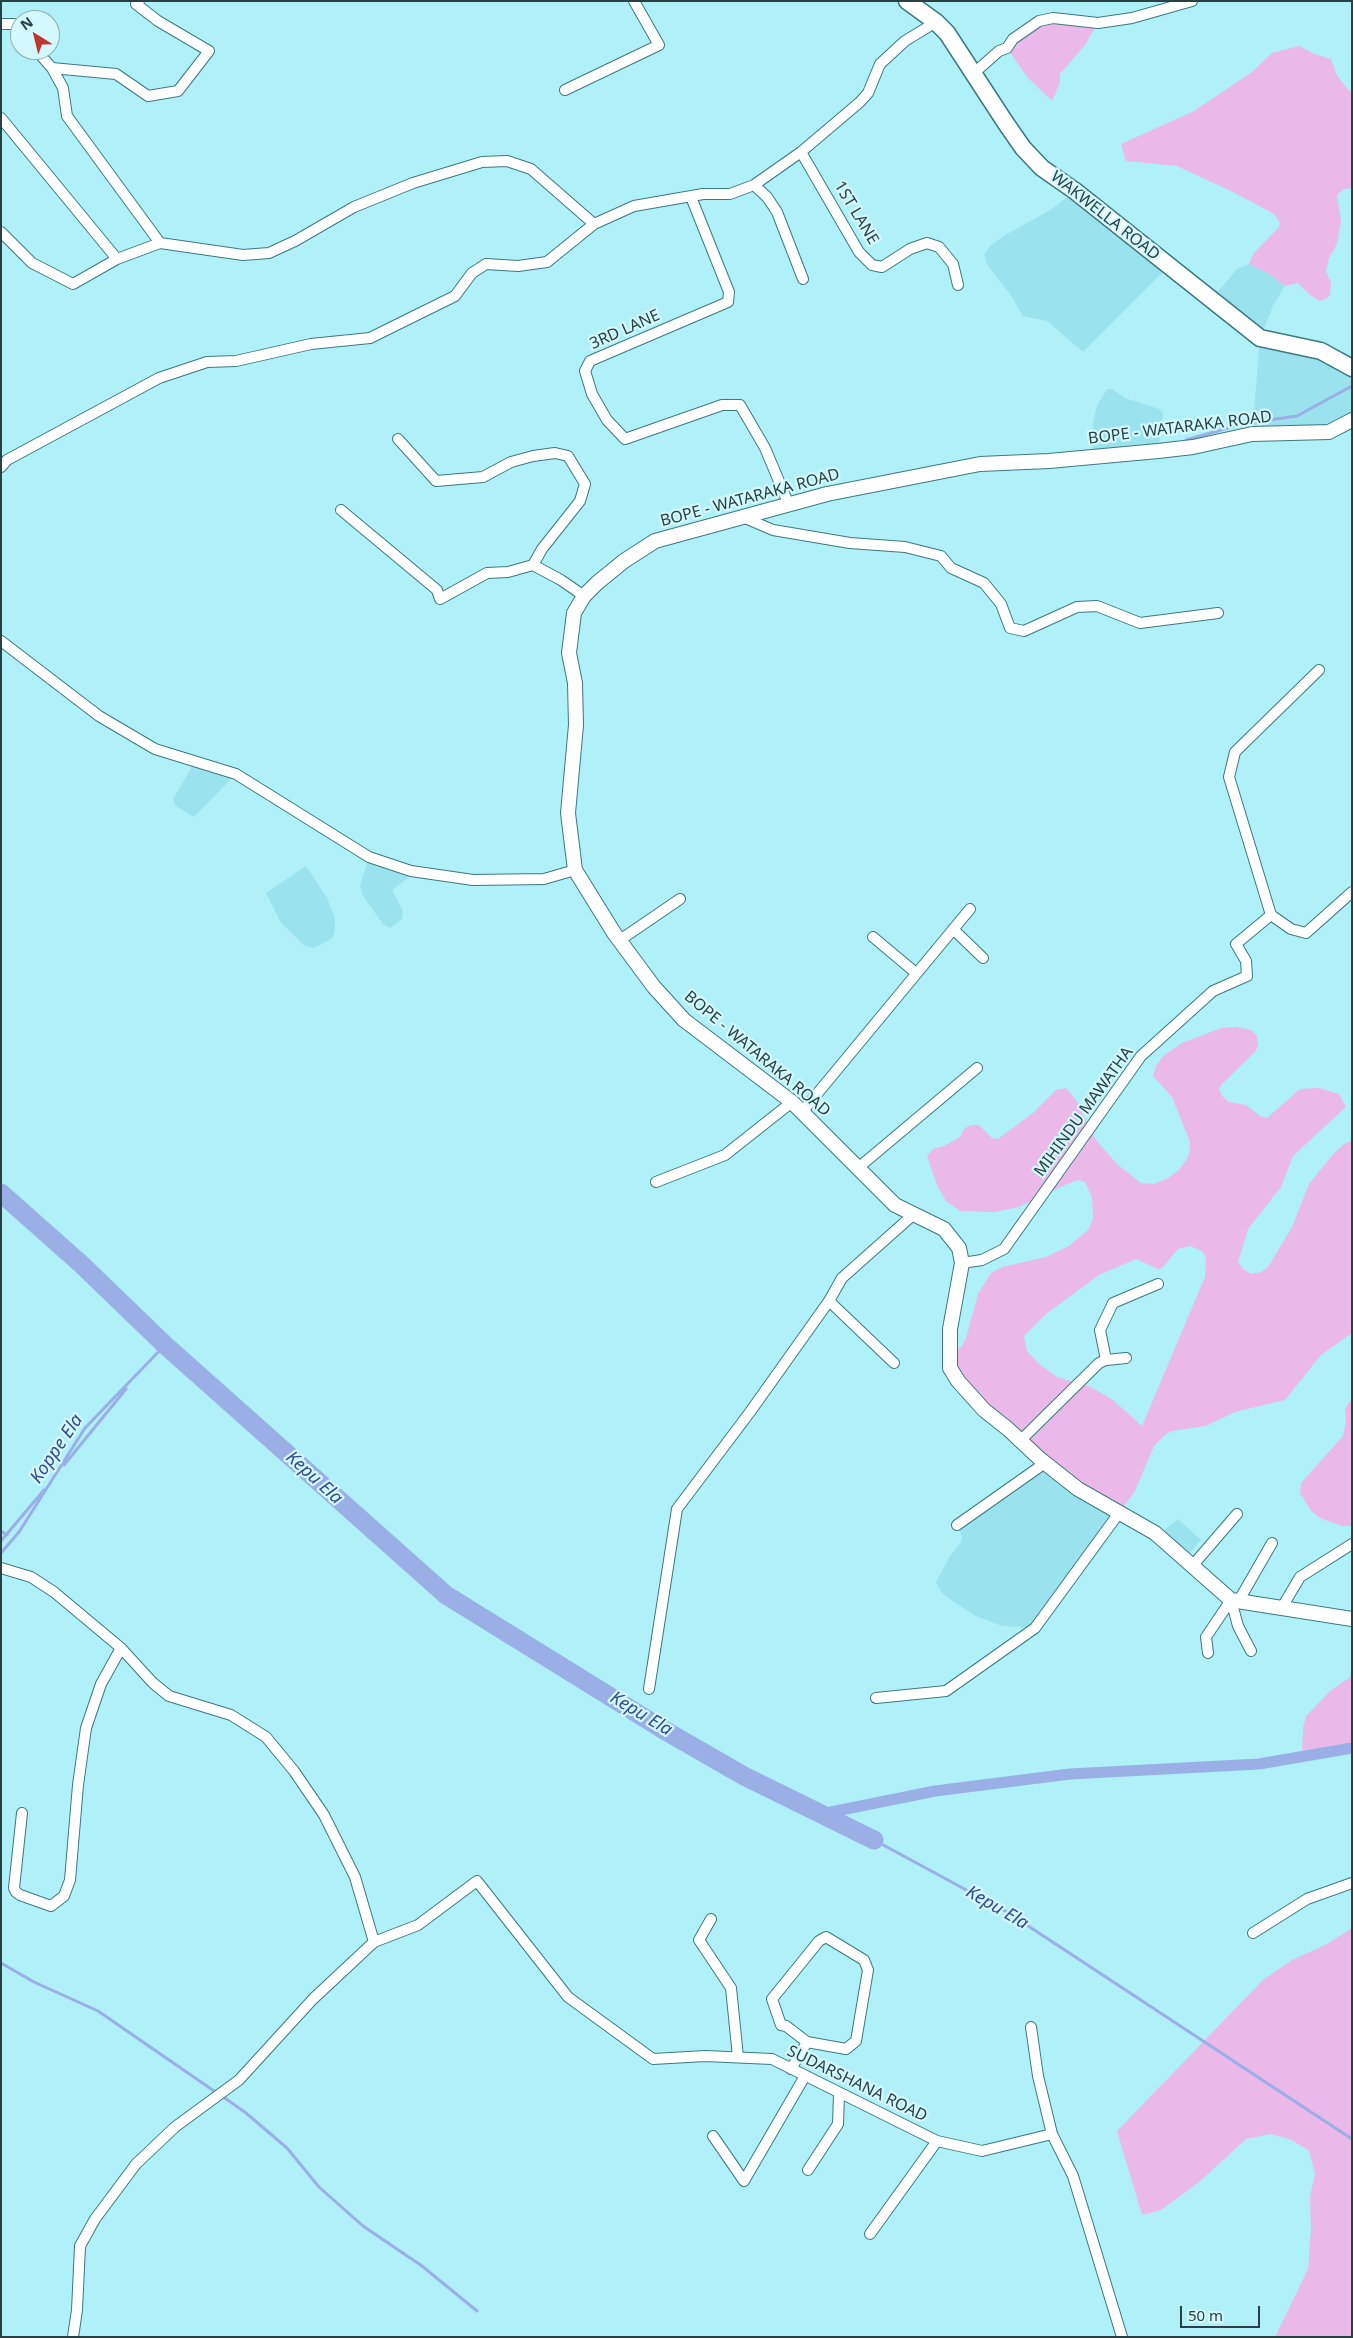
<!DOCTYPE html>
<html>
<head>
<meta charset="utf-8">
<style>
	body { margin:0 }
	#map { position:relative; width:1353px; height:2338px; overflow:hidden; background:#b0f0f9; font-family:"Noto Sans",sans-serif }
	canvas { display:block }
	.frame { position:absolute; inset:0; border:2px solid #274145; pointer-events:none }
	.north { position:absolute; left:10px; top:10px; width:50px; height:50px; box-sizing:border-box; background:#d3f8fd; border:1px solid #8eafb3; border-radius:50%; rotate:324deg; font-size:14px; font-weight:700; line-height:20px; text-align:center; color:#274145 }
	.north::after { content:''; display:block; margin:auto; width:18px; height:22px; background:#c2342e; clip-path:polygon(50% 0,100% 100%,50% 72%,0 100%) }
	.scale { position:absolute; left:1180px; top:2306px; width:80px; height:22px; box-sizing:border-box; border:2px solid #274145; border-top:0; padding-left:6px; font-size:15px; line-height:18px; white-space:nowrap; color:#274145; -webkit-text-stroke:4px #d3f8fd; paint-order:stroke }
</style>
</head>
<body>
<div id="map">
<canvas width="1353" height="2338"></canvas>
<div class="frame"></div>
<div class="north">N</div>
<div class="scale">50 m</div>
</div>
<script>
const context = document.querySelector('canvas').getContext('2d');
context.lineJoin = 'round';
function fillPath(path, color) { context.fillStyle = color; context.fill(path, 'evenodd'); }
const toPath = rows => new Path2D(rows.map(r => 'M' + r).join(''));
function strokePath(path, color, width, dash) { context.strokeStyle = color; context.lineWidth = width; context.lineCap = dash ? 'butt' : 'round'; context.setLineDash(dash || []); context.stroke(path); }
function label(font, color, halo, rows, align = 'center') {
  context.font = font + ' "Noto Sans",sans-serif'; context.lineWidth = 4.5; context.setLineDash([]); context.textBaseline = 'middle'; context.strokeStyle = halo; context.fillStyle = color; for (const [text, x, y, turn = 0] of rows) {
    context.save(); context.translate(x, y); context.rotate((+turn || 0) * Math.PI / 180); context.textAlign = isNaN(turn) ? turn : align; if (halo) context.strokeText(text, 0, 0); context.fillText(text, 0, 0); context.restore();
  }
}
fillPath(toPath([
	[1075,191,1169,266,1083,352,1047,321,1023,316,1010,294,988,266,984,255,991,245,1002,237,1052,209],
	[1249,264,1268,273,1285,286,1273,306,1260,338,1352,368,1352,420,1340,427,1252,434,1260,338,1211,300,1237,269],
	[1107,389,1112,389,1125,398,1159,409,1163,413,1158,451,1092,456,1093,423,1097,405],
	[196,760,236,774,194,817,176,806,173,799],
	[369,857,411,871,408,878,392,890,403,911,402,919,390,928,383,924,363,896,360,886],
	[306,866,327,898,335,918,335,933,331,939,314,948,305,946,281,923,266,893],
	[1045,1463,1119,1513,1035,1628,1002,1626,976,1616,954,1602,942,1593,936,1582,949,1558,961,1542,962,1537,957,1525],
	[1178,1519,1201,1540,1189,1554,1162,1532]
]), '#9ae3ee');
fillPath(toPath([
	[1039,21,1098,23,1085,45,1060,74,1060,83,1052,101,1028,78,1007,48],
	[1299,46,1314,54,1331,59,1337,76,1352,94,1352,188,1344,189,1337,195,1341,221,1337,244,1329,258,1326,272,1331,282,1330,295,1326,299,1320,301,1310,295,1298,283,1285,286,1268,273,1249,264,1253,254,1279,227,1280,223,1274,214,1233,192,1177,166,1126,161,1121,144,1194,111,1252,72,1272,53],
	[1237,1027,1251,1030,1257,1036,1258,1045,1256,1051,1221,1085,1219,1090,1223,1097,1229,1102,1246,1105,1260,1116,1267,1118,1300,1089,1319,1088,1339,1094,1346,1107,1293,1156,1281,1187,1248,1229,1238,1262,1243,1269,1251,1274,1261,1272,1268,1267,1292,1227,1309,1184,1334,1153,1344,1144,1352,1141,1352,1333,1321,1355,1285,1400,1235,1412,1206,1426,1171,1431,1164,1436,1154,1446,1135,1491,1119,1513,1040,1459,950,1368,956,1351,962,1346,966,1338,978,1294,991,1273,1002,1267,1046,1257,1069,1246,1088,1230,1093,1219,1092,1197,1085,1182,1078,1180,1067,1184,1019,1207,995,1212,960,1211,946,1201,937,1185,927,1156,933,1149,944,1146,960,1137,965,1128,971,1125,979,1125,992,1138,998,1139,1033,1113,1056,1090,1066,1088,1076,1100,1096,1140,1117,1164,1141,1183,1154,1184,1168,1178,1179,1170,1187,1159,1190,1151,1190,1142,1172,1097,1153,1076,1156,1066,1163,1056,1182,1043,1221,1028],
	[1190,1246,1202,1251,1206,1257,1205,1277,1142,1426,1113,1400,1091,1387,1057,1377,1038,1363,1027,1351,1024,1336,1046,1314,1099,1275,1136,1259,1158,1269,1162,1268,1178,1249],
	[1352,1398,1352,1526,1342,1526,1320,1518,1311,1511,1300,1493,1301,1483,1343,1436,1346,1422,1345,1409],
	[1352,1676,1352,1748,1302,1755,1303,1728,1306,1716,1330,1691],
	[1352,1928,1352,2337,1275,2337,1308,2269,1311,2230,1310,2196,1315,2174,1309,2151,1292,2140,1271,2134,1246,2139,1198,2183,1161,2210,1142,2215,1117,2131,1263,1980,1292,1960,1327,1944]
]), '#eab9e9');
strokePath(toPath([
	[1186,440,1242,424,1297,416,1352,386],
	[64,1465,126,1389],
	[1,1531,7,1535],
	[1,1541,44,1490],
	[1,1553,19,1532,85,1428,165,1345],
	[874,1840,1007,1912,1352,2139],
	[1,1963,34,1982,98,2011,217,2093],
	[222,2096,246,2113,287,2148,319,2187,363,2226,422,2266,477,2311]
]), '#99afe6', 3);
strokePath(toPath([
	[821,1814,935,1791,1070,1774,1259,1764,1352,1748]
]), '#99afe6', 11);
strokePath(toPath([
	[1,1193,81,1264,165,1345,446,1595,664,1730,744,1776,874,1840]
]), '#99afe6', 19);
const street = toPath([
	[1,24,14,24,20,32],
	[36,50,52,68,63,88,67,116,160,243],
	[52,68,116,74,148,96,178,91,209,51,158,21,136,4,139,1],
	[974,73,999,51,1007,48,1013,39,1039,21,1053,18,1098,23,1132,18,1192,1],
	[565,90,659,45,634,1],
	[1,118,117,259],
	[801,152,859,252,872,265,882,267,910,249,927,243,939,247,953,264,958,285],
	[754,185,767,197,777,212,803,279],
	[691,197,729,292,728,302,590,361,585,371,592,394,607,420,625,439,722,405,740,405,765,448,789,505],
	[1,232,32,263,73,284,117,259,160,243,243,255,269,253,295,241,354,207,413,183,482,162,507,161,531,169,594,224],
	[398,439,436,481,483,477,511,462,533,456,555,453,568,456,585,484,580,501,542,549,533,565,561,580,584,596],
	[1,467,7,460,159,378,207,362,236,361,311,344,370,338,455,296,472,273,486,264,518,266,547,262,594,224,634,206,703,194,730,194,754,185,801,152,860,102,868,93,880,64,905,41,936,22],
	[341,510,437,590,440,599,487,573,508,572,533,565],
	[745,518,773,530,850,543,905,547,941,556,951,568,984,583,1001,604,1010,628,1024,631,1077,607,1097,606,1140,623,1218,613],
	[1,641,99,716,155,749,236,774,369,857,411,871,473,880,544,879,575,870],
	[1319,670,1235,752,1229,777,1271,915,1291,929,1306,933,1352,892],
	[953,929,983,958],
	[873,937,916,973],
	[620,940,680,899],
	[802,1112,970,909],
	[858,1168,977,1068],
	[656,1182,725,1155,792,1102],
	[962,1263,982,1260,1004,1249,1141,1056,1213,991,1247,976,1246,961,1236,944,1271,915],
	[829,1301,894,1363],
	[1106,1360,1100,1330,1113,1303,1158,1284],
	[1019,1442,1099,1363,1106,1360,1126,1358],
	[957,1525,1045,1463],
	[1193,1565,1237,1514],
	[1,1568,31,1577,54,1592,121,1648,153,1683,169,1696,231,1715,266,1737,294,1771,324,1815,355,1877,374,1942],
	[1238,1602,1272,1543],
	[1281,1609,1300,1577,1352,1544],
	[1208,1653,1206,1637,1231,1600,1238,1626,1251,1651],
	[649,1689,677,1509,750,1412,829,1301,842,1278,914,1214],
	[876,1698,946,1691,1035,1628,1119,1513],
	[22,1813,14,1888,16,1892,20,1895,51,1906,64,1896,70,1880,78,1785,86,1728,101,1684,121,1648],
	[711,1919,699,1940,731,1988,738,2057],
	[1253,1933,1307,1899,1352,1883],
	[1031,2027,1038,2076,1052,2134],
	[791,2069,807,2042,786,2026,781,2025,772,1999,819,1941,826,1937,864,1960,868,1970,856,2041,846,2049,807,2042],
	[713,2136,744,2181,805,2076],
	[808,2170,838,2124,839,2094],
	[870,2234,937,2141],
	[73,2337,77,2310,80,2246,95,2219,136,2164,175,2127,239,2080,313,1999,374,1942,418,1925,477,1881,568,1997,653,2059,705,2056,772,2059,937,2141,982,2151,1052,2134,1073,2176,1122,2337]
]);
const secondary = toPath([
	[1352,420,1329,432,1252,434,1193,447,1158,451,1049,461,980,464,827,494,655,541,624,561,597,583,584,596,574,613,569,653,575,683,576,725,568,813,575,870,614,933,654,987,684,1020,792,1102,895,1205,944,1229,959,1248,962,1263,950,1329,950,1368,958,1381,984,1410,1008,1429,1040,1459,1078,1489,1155,1533,1231,1600,1352,1619]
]);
const primary = toPath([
	[907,1,936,22,947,33,1005,122,1023,148,1042,168,1075,191,1260,338,1321,351,1352,368]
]);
strokePath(street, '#3b7981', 12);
strokePath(secondary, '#3b7981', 16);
strokePath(primary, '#3b7981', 19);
strokePath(street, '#fff', 10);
strokePath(secondary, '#fff', 14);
strokePath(primary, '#fff', 16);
label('16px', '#274145', '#d3f8fd', [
	["1ST LANE",856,213,59],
	["WAKWELLA ROAD",1105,216,38],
	["3RD LANE",625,330,-24],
	["BOPE - WATARAKA ROAD",1180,428,-7],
	["BOPE - WATARAKA ROAD",750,498,-15],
	["BOPE - WATARAKA ROAD",757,1054,40],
	["MIHINDU MAWATHA",1084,1112,-54],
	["SUDARSHANA ROAD",857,2084,26]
]);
label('italic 18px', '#344b8e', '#d3f8fd', [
	["Koppe Ela",57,1449,-56],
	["Kepu Ela",314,1478,42],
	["Kepu Ela",641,1714,31],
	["Kepu Ela",997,1908,30]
]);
</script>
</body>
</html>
